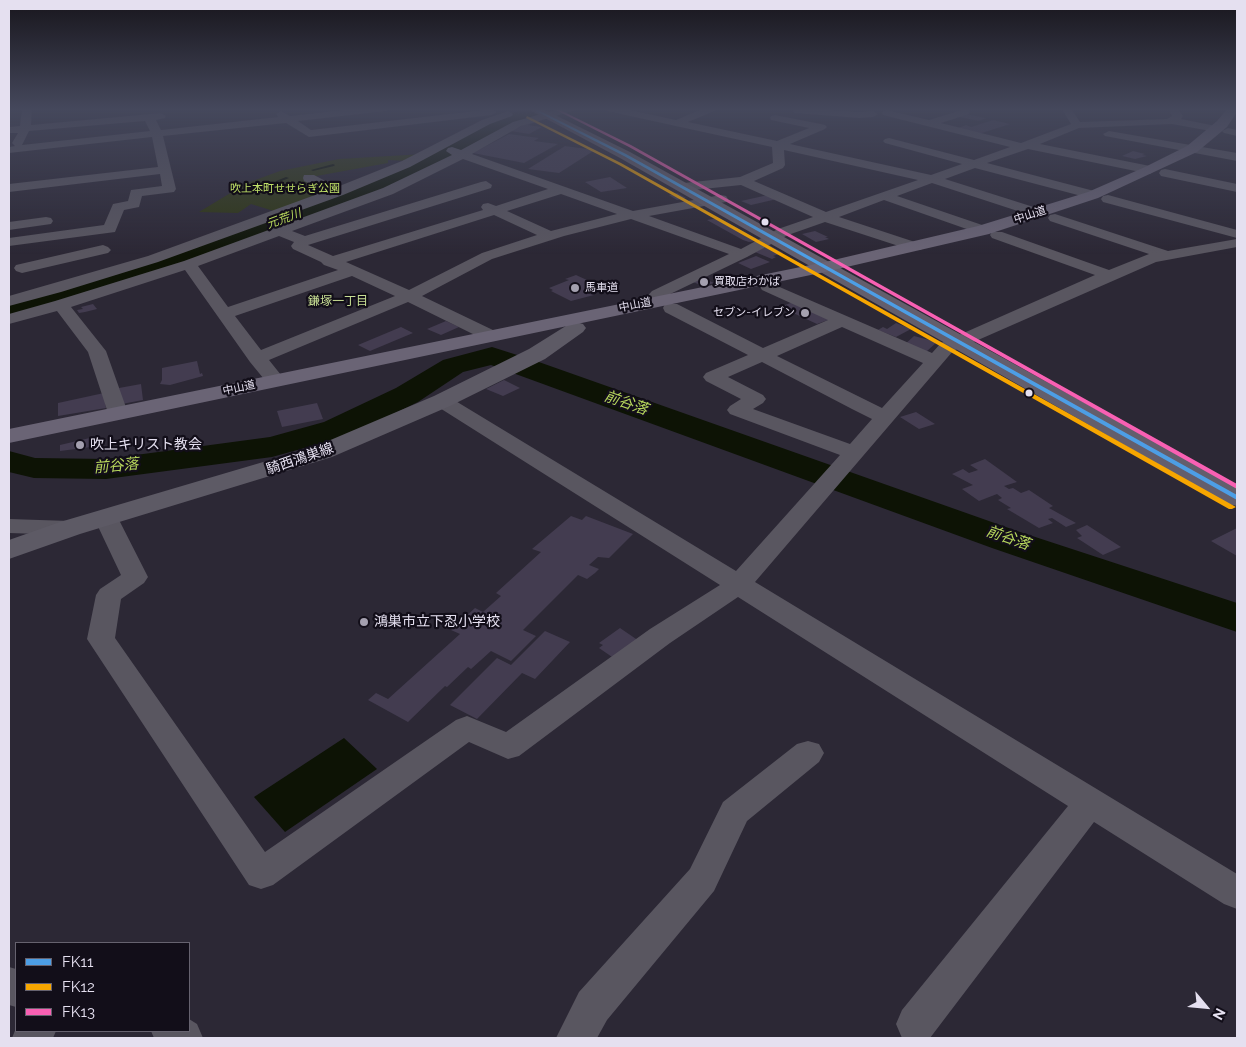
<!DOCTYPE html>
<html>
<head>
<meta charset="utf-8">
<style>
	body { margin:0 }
	#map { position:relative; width:1246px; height:1047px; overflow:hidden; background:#2c2835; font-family:Raleway,sans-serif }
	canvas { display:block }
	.frame { position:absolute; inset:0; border:10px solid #e5e0f0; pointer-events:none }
	.legend { position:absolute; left:15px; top:942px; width:175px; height:90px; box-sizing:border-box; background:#120e19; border:1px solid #66626f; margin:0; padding:6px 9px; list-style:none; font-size:15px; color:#e5e0f0 }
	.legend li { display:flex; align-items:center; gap:10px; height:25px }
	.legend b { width:25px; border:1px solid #66626f }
	.north { position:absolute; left:1181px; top:982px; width:50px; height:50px; -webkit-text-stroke:4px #120e19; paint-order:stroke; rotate:118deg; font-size:14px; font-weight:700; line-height:20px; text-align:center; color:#e5e0f0 }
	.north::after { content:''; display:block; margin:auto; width:18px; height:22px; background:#e5e0f0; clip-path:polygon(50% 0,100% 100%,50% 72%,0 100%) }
</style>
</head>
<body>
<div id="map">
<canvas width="1246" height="1047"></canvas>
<div class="frame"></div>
<ul class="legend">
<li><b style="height:6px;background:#4d9ee5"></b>FK11</li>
<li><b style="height:6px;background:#f7a600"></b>FK12</li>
<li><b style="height:6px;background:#f860b3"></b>FK13</li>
</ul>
<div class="north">N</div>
</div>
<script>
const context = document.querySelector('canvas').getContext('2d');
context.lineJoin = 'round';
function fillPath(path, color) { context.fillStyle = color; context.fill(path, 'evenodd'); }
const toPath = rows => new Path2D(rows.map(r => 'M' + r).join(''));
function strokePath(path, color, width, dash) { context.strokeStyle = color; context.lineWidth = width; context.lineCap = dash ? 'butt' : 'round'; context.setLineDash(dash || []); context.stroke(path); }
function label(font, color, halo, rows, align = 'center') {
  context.font = font + ' Raleway,"Noto Sans JP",sans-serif'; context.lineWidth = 4.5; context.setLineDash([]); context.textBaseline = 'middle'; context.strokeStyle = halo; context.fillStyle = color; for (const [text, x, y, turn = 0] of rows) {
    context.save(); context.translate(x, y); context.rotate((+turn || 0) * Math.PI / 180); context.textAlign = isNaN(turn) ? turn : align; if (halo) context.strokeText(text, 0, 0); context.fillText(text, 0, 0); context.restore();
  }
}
fillPath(toPath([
	[424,154,410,161,388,160,388,163,311,177,332,191,277,212,251,204,238,213,199,212,247,183,280,171,339,159]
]), '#2e3612');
fillPath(toPath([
	[344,738,377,769,285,832,254,797]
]), '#0d1305');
fillPath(toPath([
	[416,163,419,164,342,196,339,195,416,163],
	[333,164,335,165,334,166,313,171,311,170,333,164],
	[286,177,289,178,267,187,264,186,286,177]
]), '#0d1305');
fillPath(toPath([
	[529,108,559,108,557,112,512,125,422,173,372,194,125,285,9,318,9,302,107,275,358,186,408,165,500,117,529,108],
	[492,347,536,361,1020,532,1237,603,1237,632,992,548,491,365,463,372,418,402,348,436,272,457,106,479,34,478,9,472,9,451,35,458,106,459,270,437,324,422,396,388,443,360,492,347]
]), '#0d1305');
fillPath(toPath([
	[966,114,986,118,979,121,959,117],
	[538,118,542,120,528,125,542,127,529,134,510,131],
	[993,120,1010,124,979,134,956,129,966,125,971,127],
	[509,134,539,138,534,141,558,144,524,163,473,153],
	[565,146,595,150,559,173,528,169],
	[1133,151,1145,154,1142,155,1147,156,1135,159,1122,156],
	[610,177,627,188,601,192,585,182],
	[677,193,686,198,677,200,669,195],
	[768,195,777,199,751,205,741,201],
	[719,218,757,239,753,239,756,241,749,242,743,240,707,220],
	[815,231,828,237,825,237,829,239,816,242,802,234],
	[769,245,783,253,773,256,776,257,772,259,755,252],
	[756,256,770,262,751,269,738,263],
	[576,275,600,286,596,288,600,290,590,294,594,295,571,301,551,291,553,290,549,288,569,280,565,279],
	[703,278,714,283,703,286,693,282],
	[793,302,831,319,817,324,780,307],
	[93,304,97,309,85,312,79,313,77,310,83,309,81,307],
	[446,321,459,327,441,335,427,329],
	[896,323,911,329,896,337,878,330,883,327,887,329],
	[401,327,413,333,370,351,358,345],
	[914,336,937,342,926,352,903,346],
	[197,361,200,374,202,373,203,376,170,385,160,384,162,380,162,368],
	[504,380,520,388,503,396,486,389],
	[141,384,143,400,122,404,119,388],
	[104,393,106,408,58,416,58,403],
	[317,403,323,419,282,427,277,411],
	[916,412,935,424,919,429,900,417],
	[94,437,95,443,98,442,99,446,60,451,60,445],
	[985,459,1017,482,1004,486,1009,489,1013,488,1021,493,1029,490,1053,506,1049,508,1076,523,1066,527,1052,518,1048,519,1053,523,1039,528,1007,509,1011,508,998,500,1002,498,997,494,979,501,962,489,973,485,952,474,963,469,969,473,978,470,970,465],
	[571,516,582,520,586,516,633,534,609,558,598,557,589,565,599,569,595,573,587,579,578,575,523,630,536,636,511,661,491,651,471,669,468,667,447,687,445,686,408,722,368,700,376,693,388,699,460,634,451,630,475,608,483,612,501,596,496,593,541,552,532,549],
	[1087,525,1121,547,1103,555,1077,538,1082,536,1076,530],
	[1237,528,1237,556,1211,541],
	[620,628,639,641,615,659,599,648,603,645,599,643],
	[545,631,570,642,535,679,522,673,477,719,450,705,497,658,511,665]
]), '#433c50');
fillPath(toPath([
	[22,108,32,108,31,125,161,113,166,116,165,118,156,120,161,130,278,117,276,114,281,111,290,116,360,108,392,108,387,111,298,121,311,130,492,109,497,112,492,115,309,137,286,123,163,136,176,189,174,192,142,196,139,207,124,210,115,232,9,246,9,238,104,225,113,204,128,201,131,190,162,186,160,174,9,192,9,184,158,167,152,137,9,153,9,147,15,146,12,143,18,133,9,133,9,127,20,126,22,108],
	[145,121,150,131,22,145,29,131,145,121],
	[562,108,578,108,577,110,521,126,472,154,633,211,721,195,726,196,728,199,726,202,649,216,741,249,778,229,813,217,741,185,684,191,677,187,684,183,740,177,773,163,772,147,607,111,602,108,621,108,676,120,704,108,718,108,717,110,688,122,777,141,809,128,771,120,770,118,771,116,775,115,821,124,825,125,827,127,825,129,790,144,931,175,962,164,885,143,883,141,885,139,889,138,974,160,1010,147,883,115,882,113,883,111,887,110,929,120,965,109,969,110,970,112,969,114,941,123,1021,143,1071,124,1061,108,1071,108,1080,122,1167,119,1172,116,1168,108,1178,108,1183,116,1181,119,1216,126,1222,129,1216,132,1172,124,1079,128,1040,144,1150,166,1156,170,1150,174,1028,149,987,163,1098,192,1100,195,1093,199,975,168,945,179,1043,210,1045,213,1043,216,1033,216,932,183,897,196,988,227,990,230,988,233,978,233,884,200,839,217,921,244,923,247,921,250,911,250,825,222,788,235,747,257,664,297,656,306,650,307,644,306,642,302,652,291,729,254,631,219,564,236,492,259,422,296,495,331,498,335,495,339,489,340,483,339,408,302,269,360,285,380,282,384,275,386,268,384,250,362,185,270,71,307,106,351,128,413,125,417,118,419,111,417,108,413,88,352,57,311,9,324,9,314,55,301,184,261,383,188,452,155,446,151,448,148,452,147,461,150,513,122,562,108],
	[784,150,918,180,826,212,754,181,783,168,785,165,784,150],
	[463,159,548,189,496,206,488,203,483,204,481,207,483,210,333,256,308,245,491,188,492,185,486,181,481,182,305,236,292,231,393,194,463,159],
	[561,194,617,214,551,231,507,211,561,194],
	[494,215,537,235,482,253,409,290,346,262,494,215],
	[279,236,294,242,291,246,293,249,321,262,324,265,338,270,228,307,198,266,279,236],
	[352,276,395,296,261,350,235,316,352,276],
	[798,108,859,112,873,111,878,114,873,117,859,118,794,113,793,111,798,108],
	[508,111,513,114,512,116,490,124,410,167,343,195,158,262,61,292,9,306,9,296,148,256,326,191,304,181,303,178,304,175,314,175,337,187,402,161,482,120,508,111],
	[1228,128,1237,130,1237,136,1224,133,1222,131,1228,128],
	[1109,131,1237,153,1237,161,1105,136,1103,134,1109,131],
	[1165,169,1237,184,1237,192,1161,176,1159,173,1161,170,1165,169],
	[1108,195,1237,230,1237,238,1103,202,1101,199,1103,196,1108,195],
	[1055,214,1168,251,1237,239,1237,247,1156,262,953,351,755,582,1237,874,1237,909,1224,904,1094,822,930,1038,902,1038,896,1024,902,1010,1068,806,738,597,670,643,519,756,508,759,469,742,273,885,261,889,249,885,87,639,96,595,100,589,121,575,94,518,98,513,106,511,114,513,118,518,148,577,144,583,121,599,115,638,265,852,456,720,467,716,506,732,650,629,720,585,435,405,432,401,435,397,442,395,449,397,736,571,840,455,730,414,727,410,730,406,741,399,706,381,703,377,706,373,748,355,665,312,663,308,665,304,677,304,763,348,828,320,762,290,760,287,762,284,768,282,932,353,941,343,1095,275,992,238,990,235,992,232,1002,232,1109,270,1149,254,1050,221,1048,218,1050,215,1055,214],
	[842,327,923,363,882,408,777,356,842,327],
	[762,362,852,409,872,419,850,444,753,409,763,403,766,399,763,395,728,377,762,362],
	[46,217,51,218,53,221,51,224,9,230,9,222,46,217],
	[103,245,108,247,111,250,108,253,22,273,16,271,14,268,16,265,103,245],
	[9,519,70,521,78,523,82,528,78,533,70,535,9,533,9,519],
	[808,741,819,744,824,753,819,762,747,821,714,891,607,1020,597,1038,556,1038,579,992,690,869,723,802,797,744,808,741],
	[9,967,16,969,16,1007,9,1005,9,967],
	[189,1019,197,1024,203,1038,154,1038,151,1031,189,1031,189,1019],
	[16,1028,16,1031,56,1031,53,1038,12,1038,16,1028]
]), '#595660');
fillPath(toPath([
	[576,322,583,324,586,328,583,332,545,359,450,406,332,457,80,534,9,559,9,540,60,522,314,447,434,396,529,349,569,324,576,322]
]), '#5d5a65');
fillPath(toPath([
	[526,108,541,108,630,152,1237,487,1237,506,1228,504,620,158,526,108]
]), '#635e6c');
fillPath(toPath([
	[1228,108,1237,108,1237,112,1227,127,1197,152,1098,198,989,234,825,272,9,443,9,429,825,262,978,226,1088,192,1145,167,1187,146,1217,121,1228,108]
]), '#6a6475');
fillPath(toPath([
	[530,108,534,108,626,154,1237,495,1237,500,624,156,530,108]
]), '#4d9ee5');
fillPath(toPath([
	[527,116,621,163,1236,507,1232,509,1229,509,619,165,526,118,527,116]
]), '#f7a600');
fillPath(toPath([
	[552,108,556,108,631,145,1237,484,1237,489,629,147,552,108]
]), '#f860b3');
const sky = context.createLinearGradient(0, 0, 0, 254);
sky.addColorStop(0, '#18161d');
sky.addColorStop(0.43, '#45485c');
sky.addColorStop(1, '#45485c00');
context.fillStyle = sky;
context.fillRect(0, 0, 1246, 254);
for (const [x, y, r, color] of [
	[765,222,4.5,"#e5e0f0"],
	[704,282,5,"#a4a0af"],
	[575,288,5,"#a4a0af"],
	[805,313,5,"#a4a0af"],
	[1029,393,4.5,"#e5e0f0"],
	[80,445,5,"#a4a0af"],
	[364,622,5,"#a4a0af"]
]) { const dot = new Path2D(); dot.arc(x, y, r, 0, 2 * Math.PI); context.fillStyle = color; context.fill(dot); strokePath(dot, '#120e19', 2); }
label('11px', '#c1e268', '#120e19', [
	["吹上本町せせらぎ公園",285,189]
]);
label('11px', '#e5e0f0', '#120e19', [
	["中山道",1030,215,-18],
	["中山道",635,305,-11],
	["中山道",239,388,-12]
]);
label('11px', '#e5e0f0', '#120e19', [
	["買取店わかば",714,282],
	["馬車道",585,288],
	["セブン-イレブン",795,313,"right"]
], 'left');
label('italic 12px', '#b6d65c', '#120e19', [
	["元荒川",284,219,-20]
]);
label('12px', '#c8df94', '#120e19', [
	["鎌塚一丁目",338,301]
]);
label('14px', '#e5e0f0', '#120e19', [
	["吹上キリスト教会",90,445],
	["鴻巣市立下忍小学校",374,622]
], 'left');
label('14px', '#e5e0f0', '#120e19', [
	["騎西鴻巣線",300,459,-19]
]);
label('italic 15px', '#b6d65c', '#120e19', [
	["前谷落",626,403,19],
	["前谷落",116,466,-5],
	["前谷落",1008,538,19]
]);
</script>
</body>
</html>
